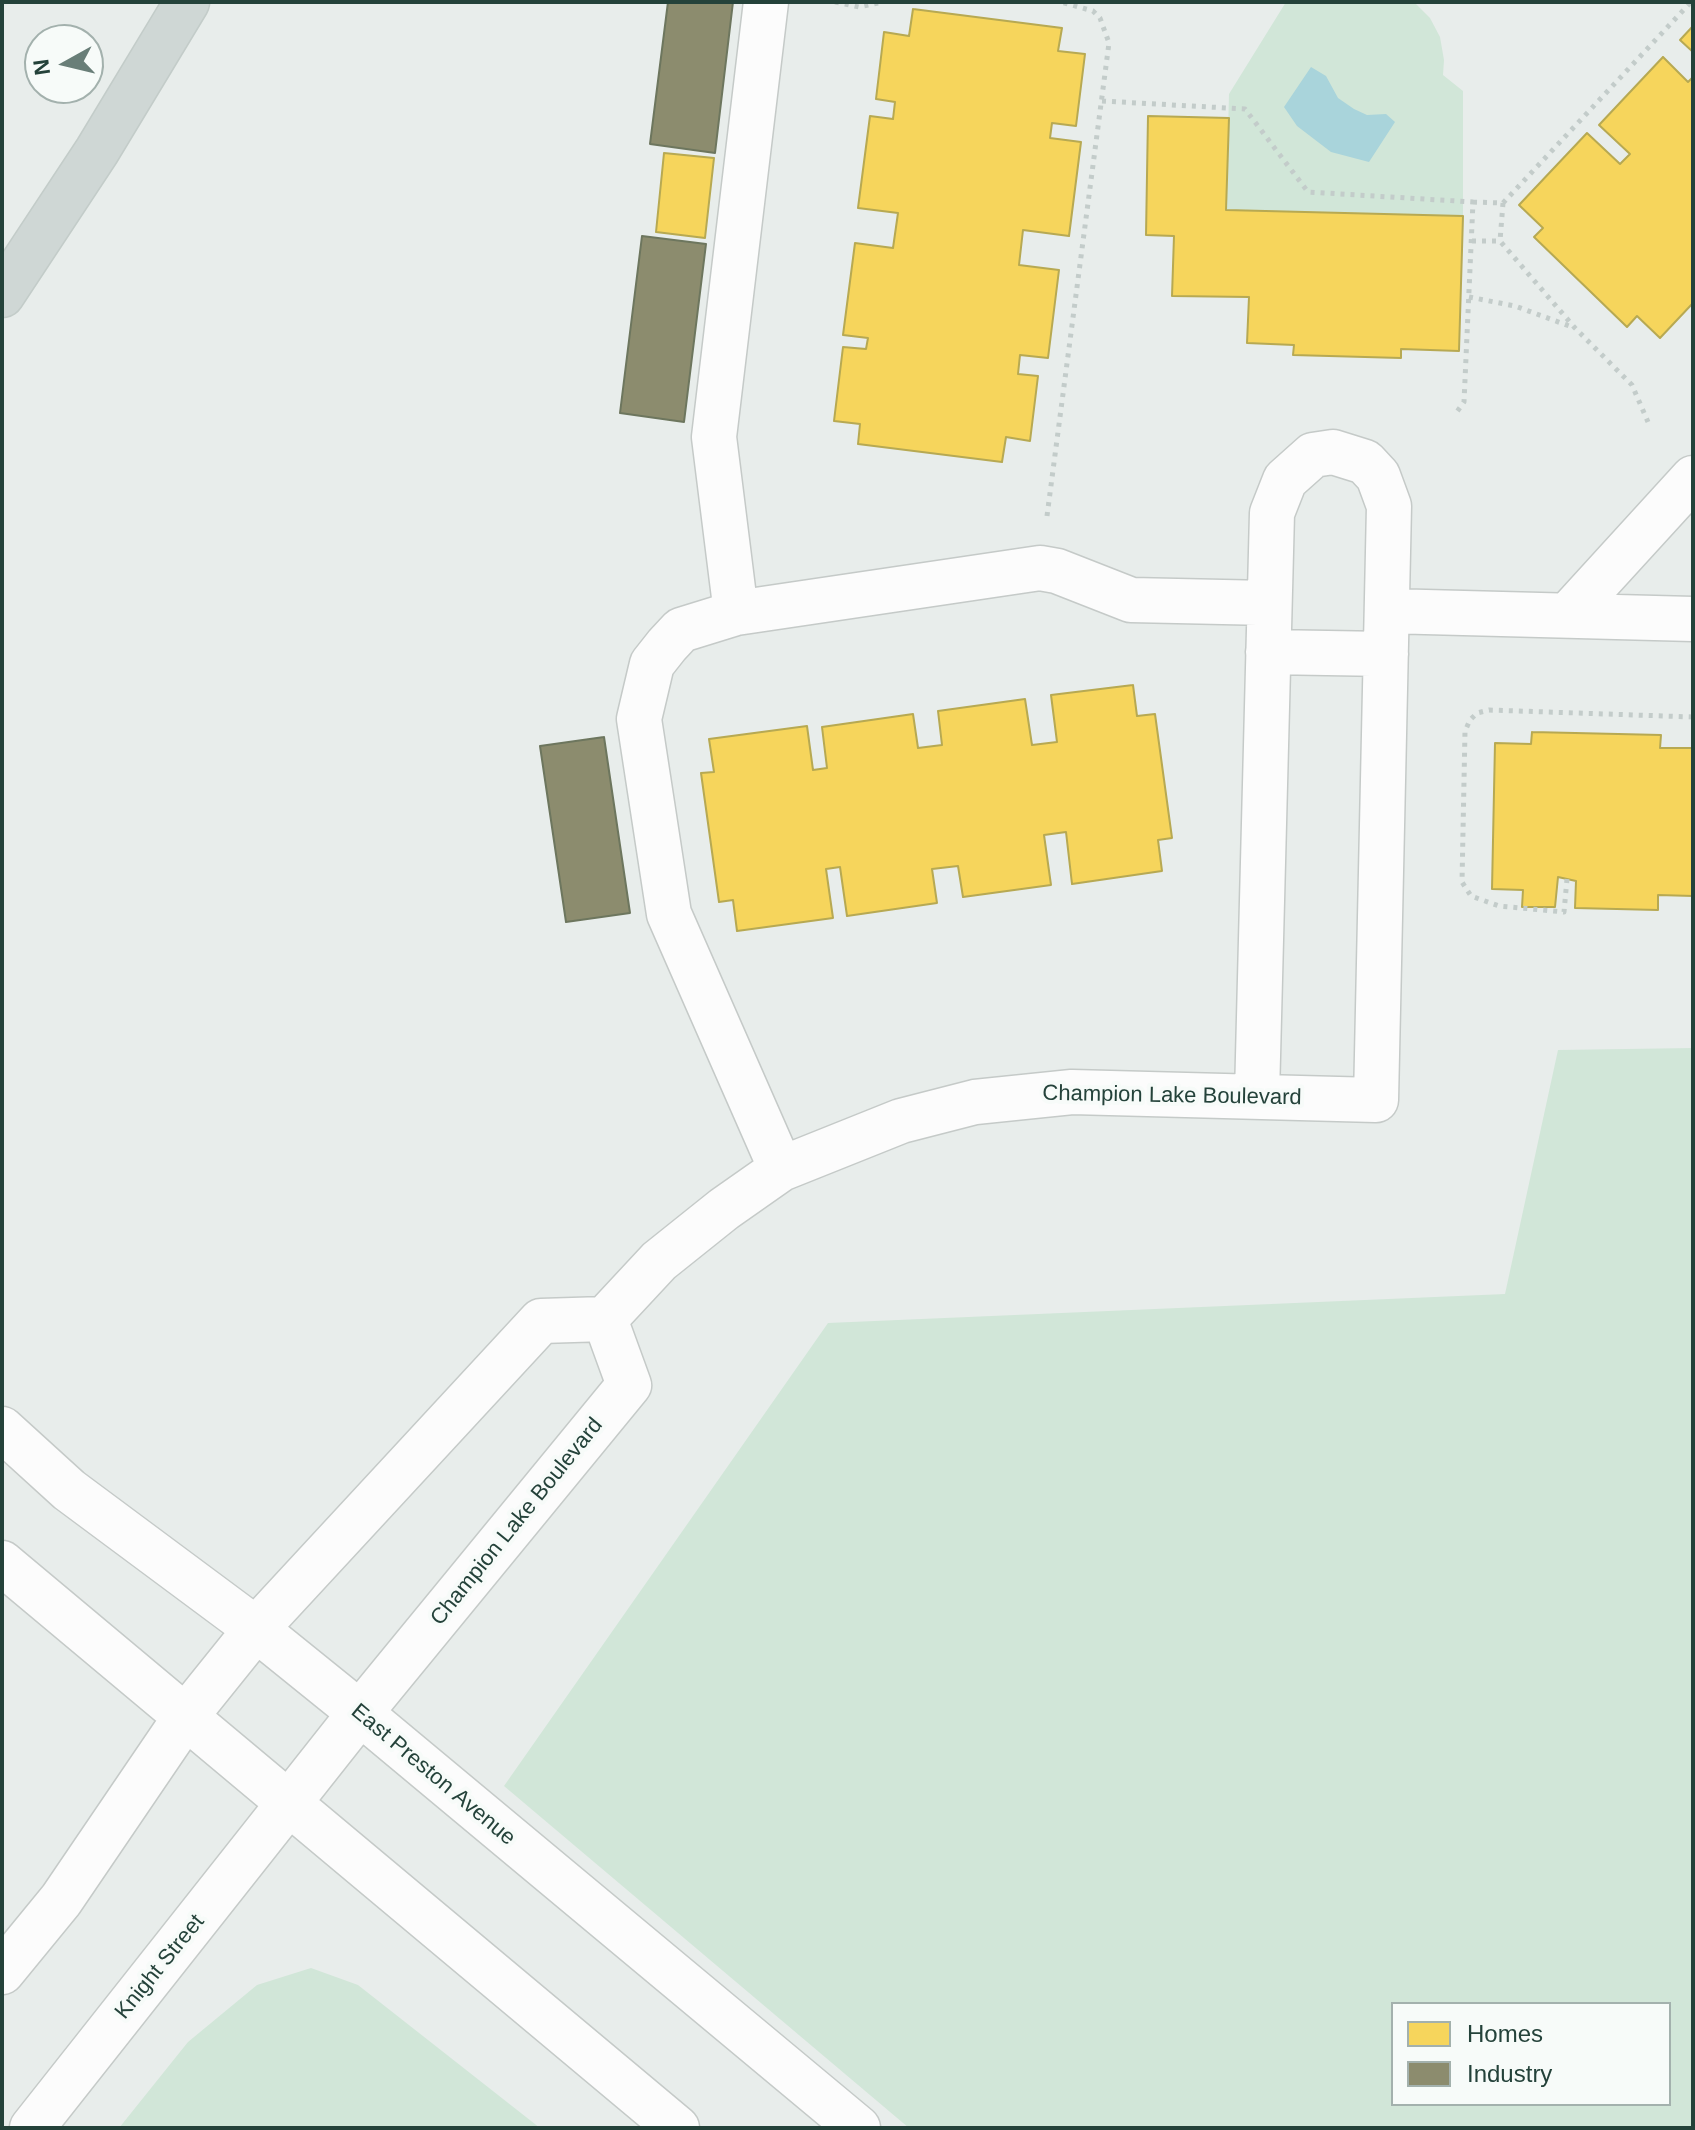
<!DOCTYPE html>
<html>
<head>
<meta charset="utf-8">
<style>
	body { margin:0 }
	#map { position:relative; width:1695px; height:2130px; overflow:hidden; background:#e8edeb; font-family:Helvetica,sans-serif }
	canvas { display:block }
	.frame { position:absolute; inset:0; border:4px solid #24423a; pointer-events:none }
	.legend { position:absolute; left:1391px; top:2002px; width:280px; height:104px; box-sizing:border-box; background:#f7fbf9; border:2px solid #a3b1ad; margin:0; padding:10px 14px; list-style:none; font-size:24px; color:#24423a }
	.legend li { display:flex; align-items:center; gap:16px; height:40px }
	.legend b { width:40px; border:2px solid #a3b1ad }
	.north { position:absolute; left:24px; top:24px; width:80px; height:80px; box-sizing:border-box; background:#f7fbf9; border:2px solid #a3b1ad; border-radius:50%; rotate:262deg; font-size:22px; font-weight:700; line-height:32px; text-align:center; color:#24423a }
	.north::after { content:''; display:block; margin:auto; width:28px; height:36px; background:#697e78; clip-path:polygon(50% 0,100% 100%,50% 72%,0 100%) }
</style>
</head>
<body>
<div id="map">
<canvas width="1695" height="2130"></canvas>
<div class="frame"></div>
<ul class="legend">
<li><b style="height:22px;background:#f6d55c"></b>Homes</li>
<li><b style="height:22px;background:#8c8c6e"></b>Industry</li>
</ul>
<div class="north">N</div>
</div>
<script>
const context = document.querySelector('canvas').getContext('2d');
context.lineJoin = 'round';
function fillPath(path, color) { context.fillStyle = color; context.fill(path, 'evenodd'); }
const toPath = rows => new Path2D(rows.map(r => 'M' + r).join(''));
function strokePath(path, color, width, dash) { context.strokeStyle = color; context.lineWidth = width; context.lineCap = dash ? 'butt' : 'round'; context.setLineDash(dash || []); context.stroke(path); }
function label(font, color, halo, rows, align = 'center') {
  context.font = font + ' Helvetica,sans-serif'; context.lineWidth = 8; context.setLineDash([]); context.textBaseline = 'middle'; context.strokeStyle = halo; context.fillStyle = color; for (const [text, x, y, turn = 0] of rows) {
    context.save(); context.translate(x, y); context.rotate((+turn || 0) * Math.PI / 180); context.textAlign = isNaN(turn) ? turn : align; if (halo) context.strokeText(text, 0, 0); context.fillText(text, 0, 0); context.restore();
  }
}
fillPath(toPath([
	[1286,2,1414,2,1430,18,1440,37,1444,60,1443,75,1463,91,1463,216,1226,210,1229,94],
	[1693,1048,1693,2128,909,2128,504,1786,828,1323,1505,1294,1558,1050],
	[1393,2004,1669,2004,1669,2104,1393,2104],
	[311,1968,358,1985,540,2128,119,2128,188,2042,257,1985]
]), '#d1e6d8');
fillPath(toPath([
	[1311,67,1326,76,1338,98,1354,109,1367,115,1386,114,1395,122,1369,162,1331,152,1297,126,1284,107]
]), '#a9d4db');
const homes = toPath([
	[913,9,1062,28,1058,51,1085,54,1076,126,1052,123,1050,138,1081,142,1069,236,1023,230,1019,265,1059,270,1048,358,1020,355,1018,374,1038,376,1030,441,1006,437,1002,462,858,444,860,424,834,421,843,347,866,349,868,338,843,335,855,243,893,248,898,213,858,208,870,116,893,119,895,102,876,99,884,32,909,36,913,9],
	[1693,26,1693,52,1680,40,1693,26],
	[1663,57,1688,82,1693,77,1693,303,1660,338,1637,316,1627,327,1534,237,1543,228,1519,205,1587,133,1620,164,1630,154,1599,125,1663,57],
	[1148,116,1229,118,1226,210,1463,216,1459,351,1401,349,1401,358,1293,355,1294,345,1247,343,1249,297,1172,296,1174,236,1146,235,1148,116],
	[664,153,714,158,705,238,656,232,664,153],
	[1133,685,1137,716,1155,714,1172,838,1158,840,1162,871,1072,884,1066,832,1044,835,1051,885,963,897,958,866,932,869,937,903,847,916,840,867,826,869,833,918,737,931,733,900,719,902,701,773,714,772,709,739,807,726,813,770,827,768,822,727,913,714,918,748,942,745,938,711,1025,699,1032,745,1057,742,1051,695,1133,685],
	[1532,732,1661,735,1660,748,1693,748,1693,896,1658,895,1658,910,1575,908,1576,881,1558,877,1555,907,1522,907,1523,890,1492,889,1495,743,1531,744,1532,732]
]);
fillPath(homes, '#f6d55c');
strokePath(homes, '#b7a952', 2);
const industry = toPath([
	[668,2,733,2,715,153,650,144,668,2],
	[642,236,706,244,684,422,620,413,642,236],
	[604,737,630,913,566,922,540,746,604,737]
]);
fillPath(industry, '#8c8c6e');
strokePath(industry, '#6d765e', 2);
const minor = toPath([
	[1387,611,1693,619],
	[736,613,714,437,766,2],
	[1568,615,1693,478],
	[1268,652,1386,654],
	[781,1169,669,914,639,719,652,664,667,645,681,630,736,613,1040,568,1057,571,1131,600,1269,603],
	[605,1319,659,1261,724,1209,781,1169,901,1121,975,1102,1072,1092,1376,1100,1389,506,1378,476,1365,462,1333,452,1313,455,1285,480,1272,513,1257,1095],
	[2,1429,69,1490,256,1629,360,1713,858,2128],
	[2,1563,677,2128],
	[2,1972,61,1900,186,1716,256,1629,541,1321,605,1319,629,1385,360,1713,32,2128]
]);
const major = toPath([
	[2,295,97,151,187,2]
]);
strokePath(minor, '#c5cac8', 47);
strokePath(major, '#c3ccc9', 47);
strokePath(toPath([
	[835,2,859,7,883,2],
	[1102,101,1245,109,1308,192,1473,202,1464,402,1456,413],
	[1473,202,1503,203,1500,241],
	[1503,203,1691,2],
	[1472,241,1500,241,1575,328,1632,385,1648,422],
	[1469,297,1515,306,1572,327],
	[1047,516,1109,43,1100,18,1093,11,1061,2],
	[1567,879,1564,912,1499,906,1471,896,1462,882,1465,731,1470,720,1477,713,1489,710,1693,717]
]), '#c3ccca', 5, [4, 6]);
strokePath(minor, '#fcfcfc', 44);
strokePath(major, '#cfd7d5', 44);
label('22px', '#24423a', '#f7fbf9', [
	["Champion Lake Boulevard",1172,1096,1],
	["Champion Lake Boulevard",517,1522,-51],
	["East Preston Avenue",433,1775,40],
	["Knight Street",160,1967,-51]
]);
</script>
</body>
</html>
